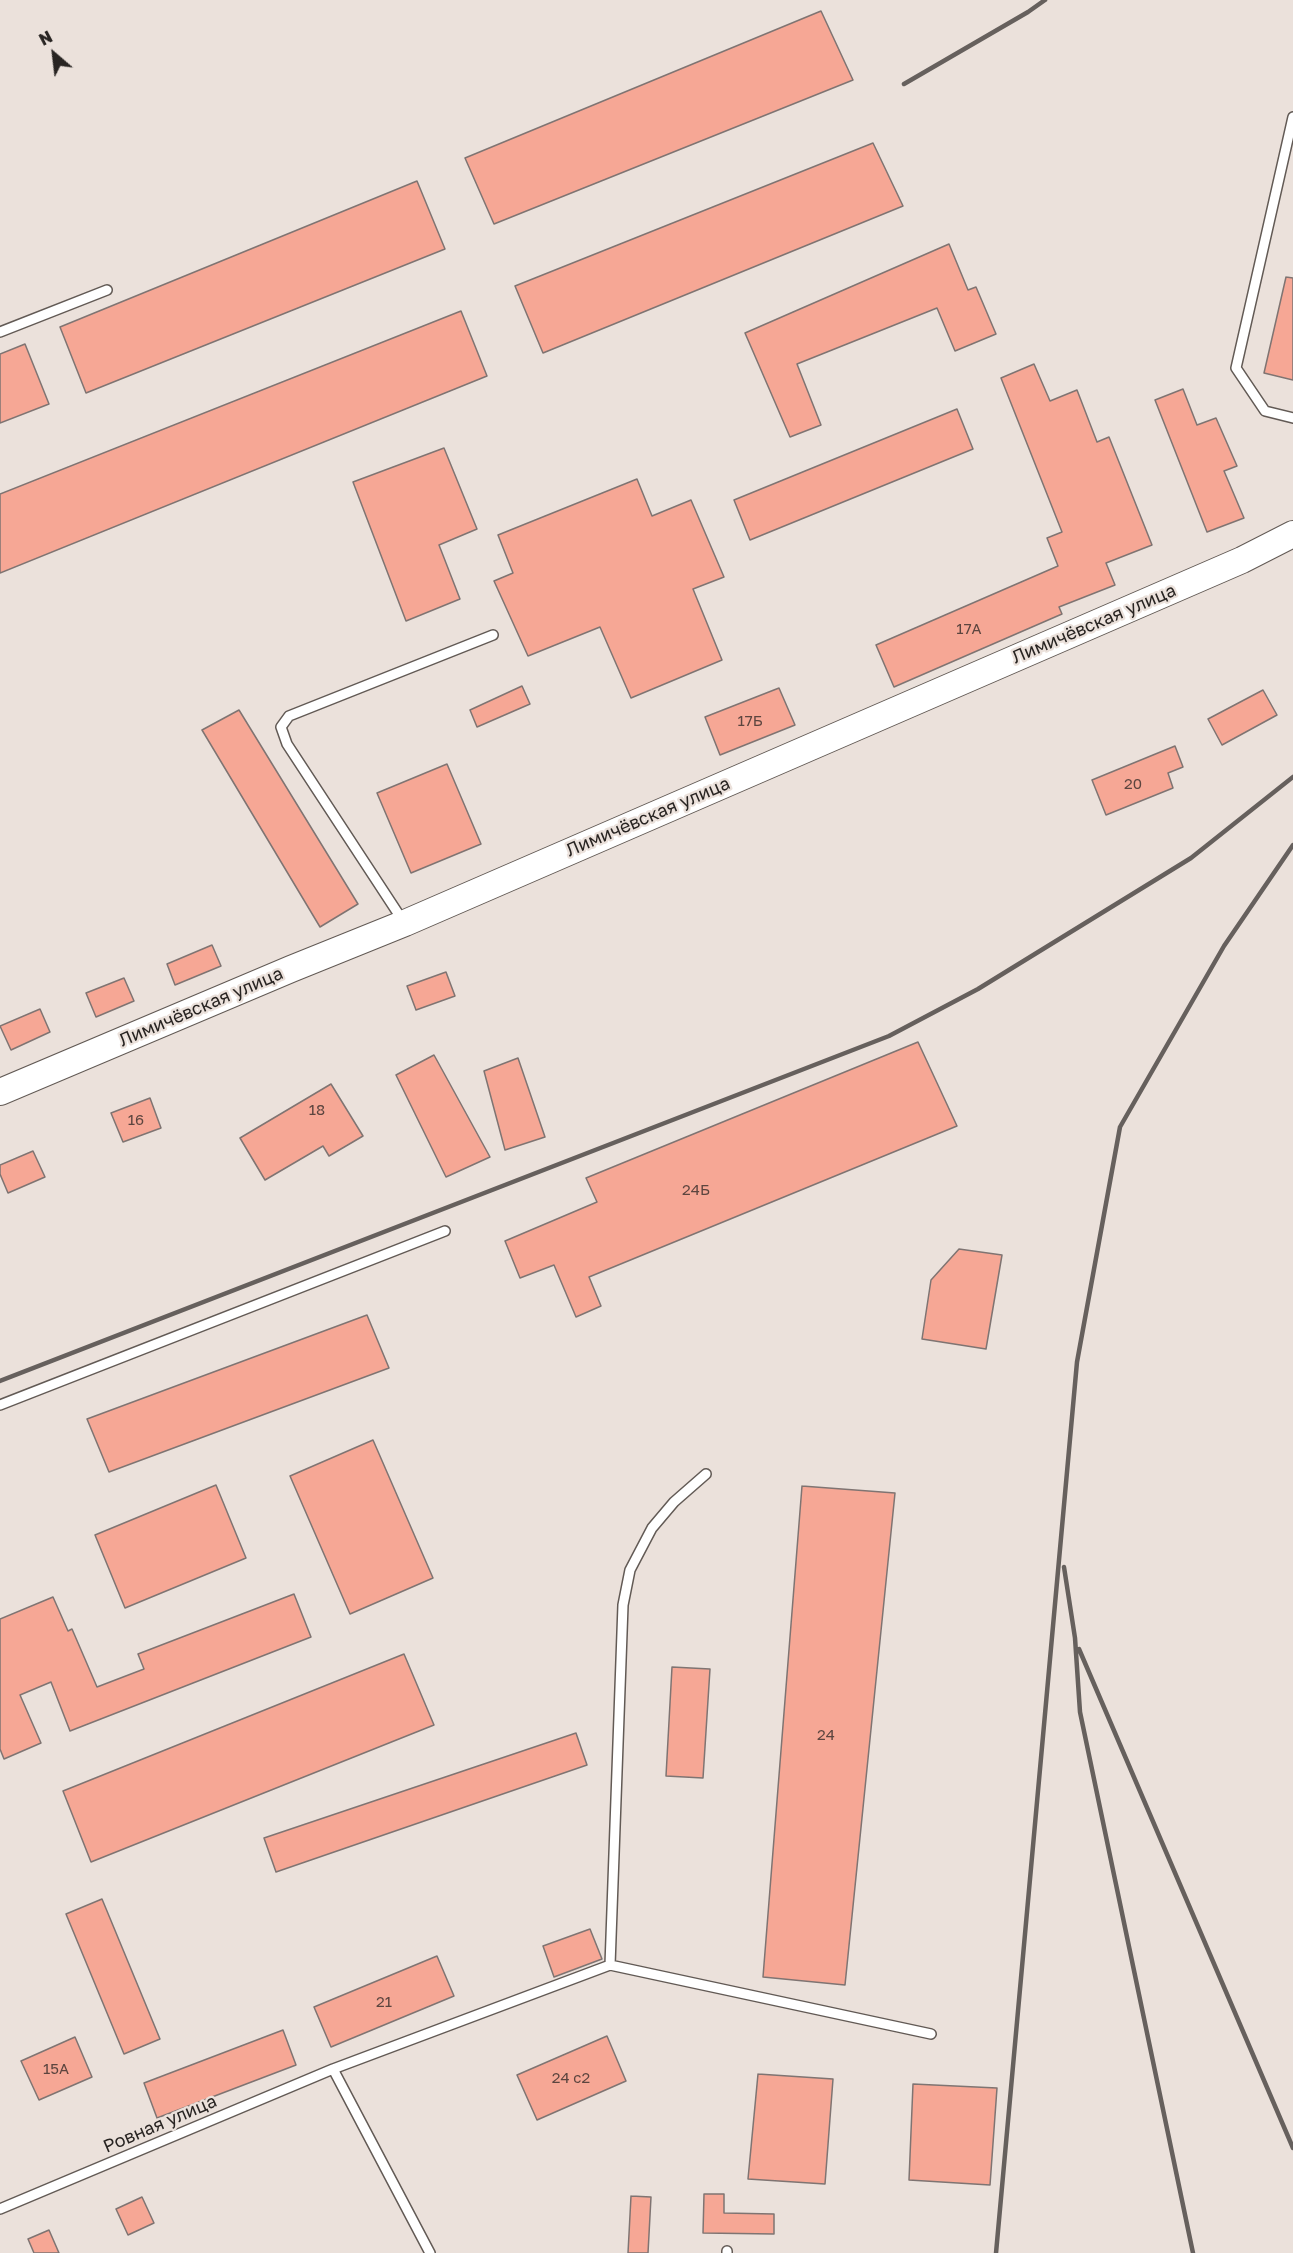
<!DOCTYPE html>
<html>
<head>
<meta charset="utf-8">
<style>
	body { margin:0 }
	#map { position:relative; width:1293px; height:2253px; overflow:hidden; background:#ebe1db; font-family:"Golos Text",sans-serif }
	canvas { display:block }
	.north { position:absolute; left:24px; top:24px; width:60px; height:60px; -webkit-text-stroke:4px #ebe1db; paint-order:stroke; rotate:332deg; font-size:16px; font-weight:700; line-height:24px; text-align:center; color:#282422 }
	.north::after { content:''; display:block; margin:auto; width:21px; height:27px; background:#282422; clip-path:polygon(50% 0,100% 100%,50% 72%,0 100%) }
</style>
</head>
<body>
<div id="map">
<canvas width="1293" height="2253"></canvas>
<div class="north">N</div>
</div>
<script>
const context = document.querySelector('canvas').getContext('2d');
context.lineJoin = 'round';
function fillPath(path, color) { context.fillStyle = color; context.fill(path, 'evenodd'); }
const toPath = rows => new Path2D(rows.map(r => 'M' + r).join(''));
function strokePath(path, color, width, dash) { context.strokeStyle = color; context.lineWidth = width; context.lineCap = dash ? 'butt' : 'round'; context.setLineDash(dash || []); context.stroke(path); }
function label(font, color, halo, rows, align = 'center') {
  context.font = font + ' "Golos Text",sans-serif'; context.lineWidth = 4.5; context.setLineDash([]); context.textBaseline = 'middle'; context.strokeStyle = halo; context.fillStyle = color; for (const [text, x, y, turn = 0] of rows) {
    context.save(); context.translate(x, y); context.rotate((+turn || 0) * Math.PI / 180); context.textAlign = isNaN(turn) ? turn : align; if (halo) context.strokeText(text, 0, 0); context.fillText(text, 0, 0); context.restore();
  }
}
const building = toPath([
	[821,11,853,80,494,224,465,158,821,11],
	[873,143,903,206,543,353,515,286,873,143],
	[417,181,445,249,86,393,60,327,417,181],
	[949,244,968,290,976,287,996,334,955,351,937,308,797,364,821,425,790,437,745,333,949,244],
	[1286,277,1293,278,1293,380,1264,373,1286,277],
	[461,311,487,376,0,573,0,494,461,311],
	[25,344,49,404,0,423,0,354,25,344],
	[1034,364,1050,401,1077,390,1097,442,1109,437,1152,545,1106,563,1115,585,1059,607,1062,614,894,687,876,645,1058,566,1047,538,1062,532,1001,378,1034,364],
	[1183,389,1197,425,1216,418,1237,466,1224,471,1244,518,1207,532,1155,400,1183,389],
	[957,409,973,449,750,540,734,500,957,409],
	[444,448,477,529,439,545,460,599,406,621,353,482,444,448],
	[637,479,652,516,691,500,724,577,693,589,722,660,631,698,600,627,528,656,494,581,513,573,498,535,637,479],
	[522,686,530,704,477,727,470,710,522,686],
	[779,688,795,725,720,755,705,717,779,688],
	[1263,690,1277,715,1222,745,1208,719,1263,690],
	[239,710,358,904,320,927,202,730,239,710],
	[1175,746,1183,767,1168,773,1173,788,1106,815,1092,780,1175,746],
	[447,764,481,844,411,873,377,793,447,764],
	[212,945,221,966,175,985,167,964,212,945],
	[446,972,455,996,416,1010,407,986,446,972],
	[124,978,134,1001,96,1017,86,993,124,978],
	[40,1009,50,1032,11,1050,0,1026,40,1009],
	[918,1042,957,1126,589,1277,601,1306,576,1317,554,1265,520,1278,505,1241,597,1202,586,1178,918,1042],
	[434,1055,490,1157,446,1177,396,1075,434,1055],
	[518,1058,545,1137,505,1150,484,1071,518,1058],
	[331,1084,363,1136,329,1156,323,1146,265,1180,240,1138,331,1084],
	[150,1098,161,1128,123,1142,111,1113,150,1098],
	[33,1151,45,1177,8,1193,0,1174,0,1165,33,1151],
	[959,1249,1002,1255,986,1349,922,1339,931,1280,959,1249],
	[367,1315,389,1368,109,1472,87,1419,367,1315],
	[373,1440,433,1578,350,1614,290,1476,373,1440],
	[216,1485,246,1558,125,1608,95,1535,216,1485],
	[802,1486,895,1493,845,1985,763,1977,802,1486],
	[294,1594,311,1637,70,1731,51,1682,20,1695,41,1743,4,1759,0,1749,0,1619,53,1597,68,1631,72,1629,97,1687,144,1669,138,1654,294,1594],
	[404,1654,434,1725,91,1862,63,1791,404,1654],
	[672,1667,710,1669,703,1778,666,1776,672,1667],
	[576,1733,587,1765,276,1872,264,1838,576,1733],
	[102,1899,160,2039,124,2054,66,1914,102,1899],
	[590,1929,602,1959,554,1977,543,1946,590,1929],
	[437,1956,454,1996,331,2047,314,2007,437,1956],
	[283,2030,296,2065,157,2118,144,2083,283,2030],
	[607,2036,626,2081,537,2120,517,2075,607,2036],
	[75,2037,92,2077,39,2100,21,2061,75,2037],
	[758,2074,833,2079,825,2184,748,2179,758,2074],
	[913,2084,997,2088,990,2185,909,2180,913,2084],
	[704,2194,724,2194,724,2213,774,2214,774,2234,703,2233,704,2194],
	[631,2196,651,2197,648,2253,628,2253,631,2196],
	[142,2197,154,2223,128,2235,116,2209,142,2197],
	[49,2230,59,2253,34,2253,28,2239,49,2230]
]);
fillPath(building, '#f6a795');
strokePath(building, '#7f7472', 1.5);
const lane = toPath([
	[1293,117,1236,368,1265,411,1293,418],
	[0,332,107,290],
	[403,921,287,744,281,727,289,716,493,635],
	[0,1405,445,1231],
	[610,1965,623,1605,630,1570,652,1528,674,1502,706,1474],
	[333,2069,430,2253],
	[0,2209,333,2069,610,1965,931,2034],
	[727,2253,727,2251]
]);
const secondary = toPath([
	[0,1092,291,969,405,923,1242,560,1293,534]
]);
strokePath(lane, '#625a55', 12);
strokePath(secondary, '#625a55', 28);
strokePath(lane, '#fff', 9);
strokePath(secondary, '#fff', 26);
strokePath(toPath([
	[904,84,1028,12,1045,0],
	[0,1381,889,1036,978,989,1191,858,1293,777],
	[1064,1567,1075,1638,1080,1712,1193,2253],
	[1079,1649,1293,2148],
	[996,2253,1077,1362,1120,1127,1224,946,1293,845]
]), '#66605d', 4.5);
label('15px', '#5c453f', null, [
	["17А",969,629],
	["17Б",750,721],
	["20",1133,784],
	["18",317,1110],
	["16",136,1120],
	["24Б",696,1190],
	["24",826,1735],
	["21",384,2002],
	["15А",56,2069],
	["24 с2",571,2078]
]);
label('18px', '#282422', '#ebe1db', [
	["Лимичёвская улица",1094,624,-23],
	["Лимичёвская улица",648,817,-23],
	["Лимичёвская улица",201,1007,-23],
	["Ровная улица",160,2124,-23]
]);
</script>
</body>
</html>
